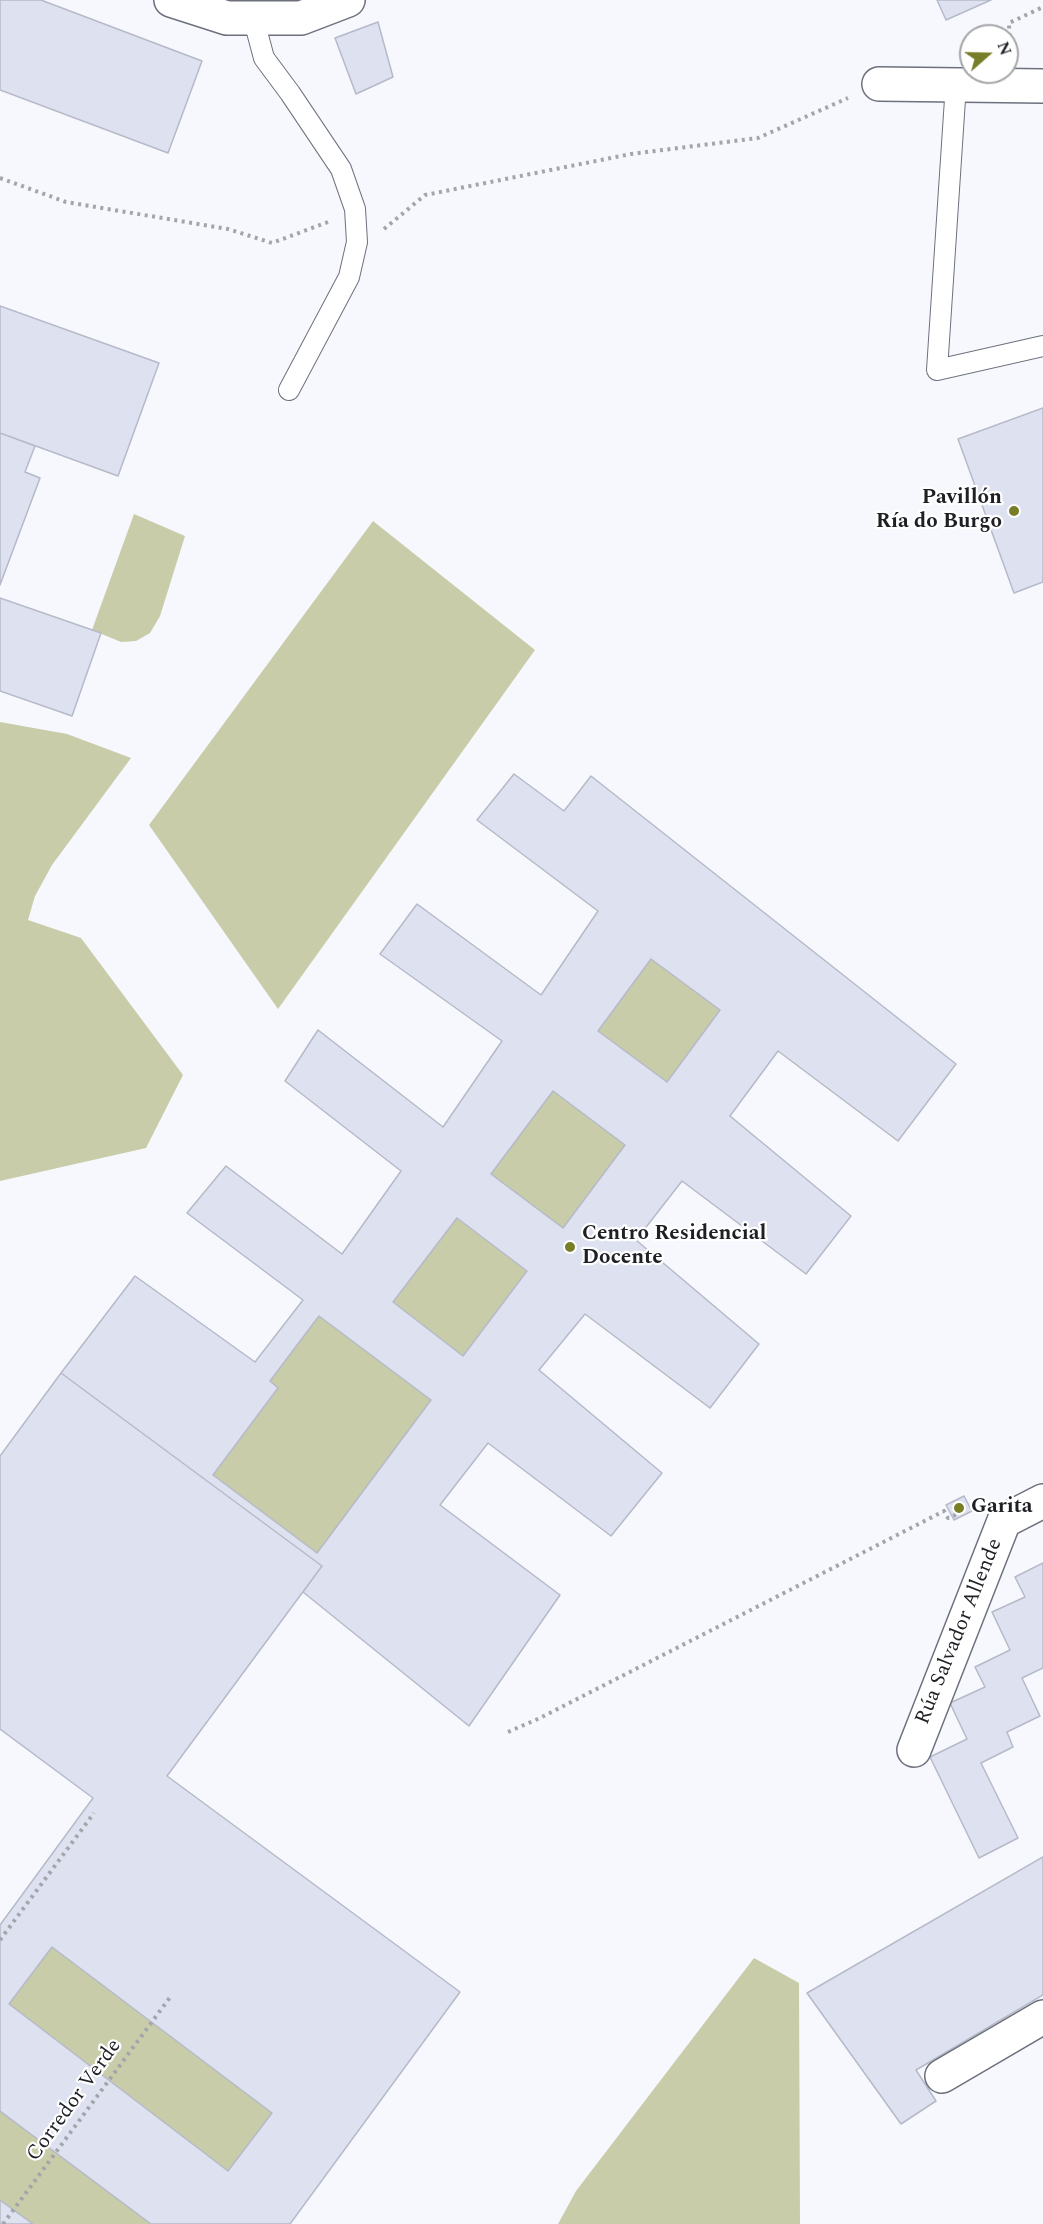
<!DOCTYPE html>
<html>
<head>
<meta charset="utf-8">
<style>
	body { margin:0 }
	#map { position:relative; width:1043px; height:2224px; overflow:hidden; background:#f6f8fe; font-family:Spectral,serif }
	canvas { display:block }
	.north { position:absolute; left:959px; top:24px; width:60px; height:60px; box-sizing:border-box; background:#fff; border:2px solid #a5a6a8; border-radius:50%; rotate:70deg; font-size:16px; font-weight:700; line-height:24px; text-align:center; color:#1e2025 }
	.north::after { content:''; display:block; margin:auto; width:21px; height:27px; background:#787e28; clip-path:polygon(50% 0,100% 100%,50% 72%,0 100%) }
</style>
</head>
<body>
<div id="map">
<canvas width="1043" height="2224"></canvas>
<div class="north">N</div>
</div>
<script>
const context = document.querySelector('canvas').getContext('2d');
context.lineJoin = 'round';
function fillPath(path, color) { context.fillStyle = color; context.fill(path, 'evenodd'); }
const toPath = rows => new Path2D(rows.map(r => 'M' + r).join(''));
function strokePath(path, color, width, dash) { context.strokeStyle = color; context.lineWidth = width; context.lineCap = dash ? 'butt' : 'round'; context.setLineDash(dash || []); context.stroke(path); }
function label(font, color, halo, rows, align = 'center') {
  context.font = font + ' Spectral,serif'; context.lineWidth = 4.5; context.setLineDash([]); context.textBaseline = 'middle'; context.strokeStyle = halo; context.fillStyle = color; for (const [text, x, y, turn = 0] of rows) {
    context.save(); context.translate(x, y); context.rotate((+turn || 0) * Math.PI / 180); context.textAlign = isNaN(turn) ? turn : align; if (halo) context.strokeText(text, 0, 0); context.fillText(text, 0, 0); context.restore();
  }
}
fillPath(toPath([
	[134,514,185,536,160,616,150,633,136,641,121,642,92,630],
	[373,521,535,650,278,1009,149,825],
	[0,722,67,734,131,758,52,865,35,896,28,920,81,938,183,1075,146,1148,0,1181],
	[651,959,720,1010,667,1082,598,1031],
	[553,1091,625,1145,563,1228,491,1174],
	[457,1218,527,1271,463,1356,393,1302],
	[319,1316,431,1400,317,1553,213,1475,278,1388,270,1381],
	[52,1947,272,2113,228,2171,9,2004],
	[754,1958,799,1983,800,2224,558,2224,576,2191],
	[0,2111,151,2224,33,2224,0,2200]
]), '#c8cca8');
const building = toPath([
	[0,0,41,0,202,61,168,153,0,90,0,0],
	[937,0,991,0,946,20,937,0],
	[378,22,393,77,356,94,335,38,378,22],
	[0,306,159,363,118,476,0,433,0,306],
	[1043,408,1043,582,1014,593,958,439,1043,408],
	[0,433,35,446,25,472,40,478,0,585,0,433],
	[0,598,101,633,72,716,0,691,0,598],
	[514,774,564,811,591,776,956,1064,898,1141,778,1051,730,1116,851,1216,806,1274,682,1181,636,1240,759,1344,710,1408,585,1314,539,1370,662,1473,611,1536,488,1443,440,1505,560,1595,469,1726,303,1592,322,1566,61,1373,135,1276,255,1362,303,1300,187,1213,226,1166,342,1254,401,1171,285,1081,318,1030,443,1127,502,1041,380,954,417,904,541,995,598,911,477,820,514,774],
	[651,959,720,1010,667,1082,598,1031,651,959],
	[553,1091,625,1145,563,1228,491,1174,553,1091],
	[457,1218,527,1271,463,1356,393,1302,457,1218],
	[319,1316,431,1400,317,1553,213,1475,278,1388,270,1381,319,1316],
	[61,1373,322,1566,167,1776,460,1992,290,2224,151,2224,0,2111,0,1925,93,1798,0,1729,0,1456,61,1373],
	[52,1947,272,2113,228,2171,9,2004,52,1947],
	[964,1496,972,1511,954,1520,946,1505,964,1496],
	[1043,1563,1043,1668,1022,1678,1040,1716,1007,1732,1013,1747,981,1763,1018,1838,979,1858,930,1757,967,1739,950,1703,985,1687,975,1667,1010,1650,992,1612,1025,1597,1015,1577,1043,1563],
	[1043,1857,1043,1995,916,2070,936,2101,901,2124,807,1993,1043,1857],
	[0,2200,33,2224,0,2224,0,2200]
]);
fillPath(building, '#dde1f0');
strokePath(building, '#b6bac8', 1.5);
const service = toPath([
	[253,17,264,58,290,93,341,169,355,209,357,242,349,277,289,390],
	[956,84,937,370,1043,346]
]);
const minor = toPath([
	[171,0,227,18,301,18,348,0],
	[879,84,1043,86],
	[914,1750,1004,1521,1043,1501],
	[942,2076,1043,2017]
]);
strokePath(service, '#6d717d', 22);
strokePath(minor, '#6d717d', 36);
strokePath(toPath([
	[1010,51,1009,23,1043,7],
	[0,178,66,202,228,229,272,243,328,222],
	[384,229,425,195,631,154,758,138,848,98],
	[508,1732,540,1718,944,1511,948,1518,962,1512],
	[0,1940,94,1813],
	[3,2224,171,1996]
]), '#a3a5ab', 4, [3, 4.5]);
strokePath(service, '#fff', 20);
strokePath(minor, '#fff', 33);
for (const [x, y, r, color] of [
	[1014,511,6,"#787e28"],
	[570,1247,6,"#787e28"],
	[959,1508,6,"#787e28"]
]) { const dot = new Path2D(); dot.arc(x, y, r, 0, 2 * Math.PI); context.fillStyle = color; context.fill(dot); strokePath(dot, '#fff', 2); }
label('bold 21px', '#1e2025', '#fff', [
	["Pavillón",1002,499,"right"],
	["Ría do Burgo",1002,523,"right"],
	["Centro Residencial",582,1235],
	["Docente",582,1259],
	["Garita",971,1508]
], 'left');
label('21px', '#1e2025', '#fff', [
	["Rúa Salvador Allende",960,1632,-68],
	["Corredor Verde",75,2101,-54]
]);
</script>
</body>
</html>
